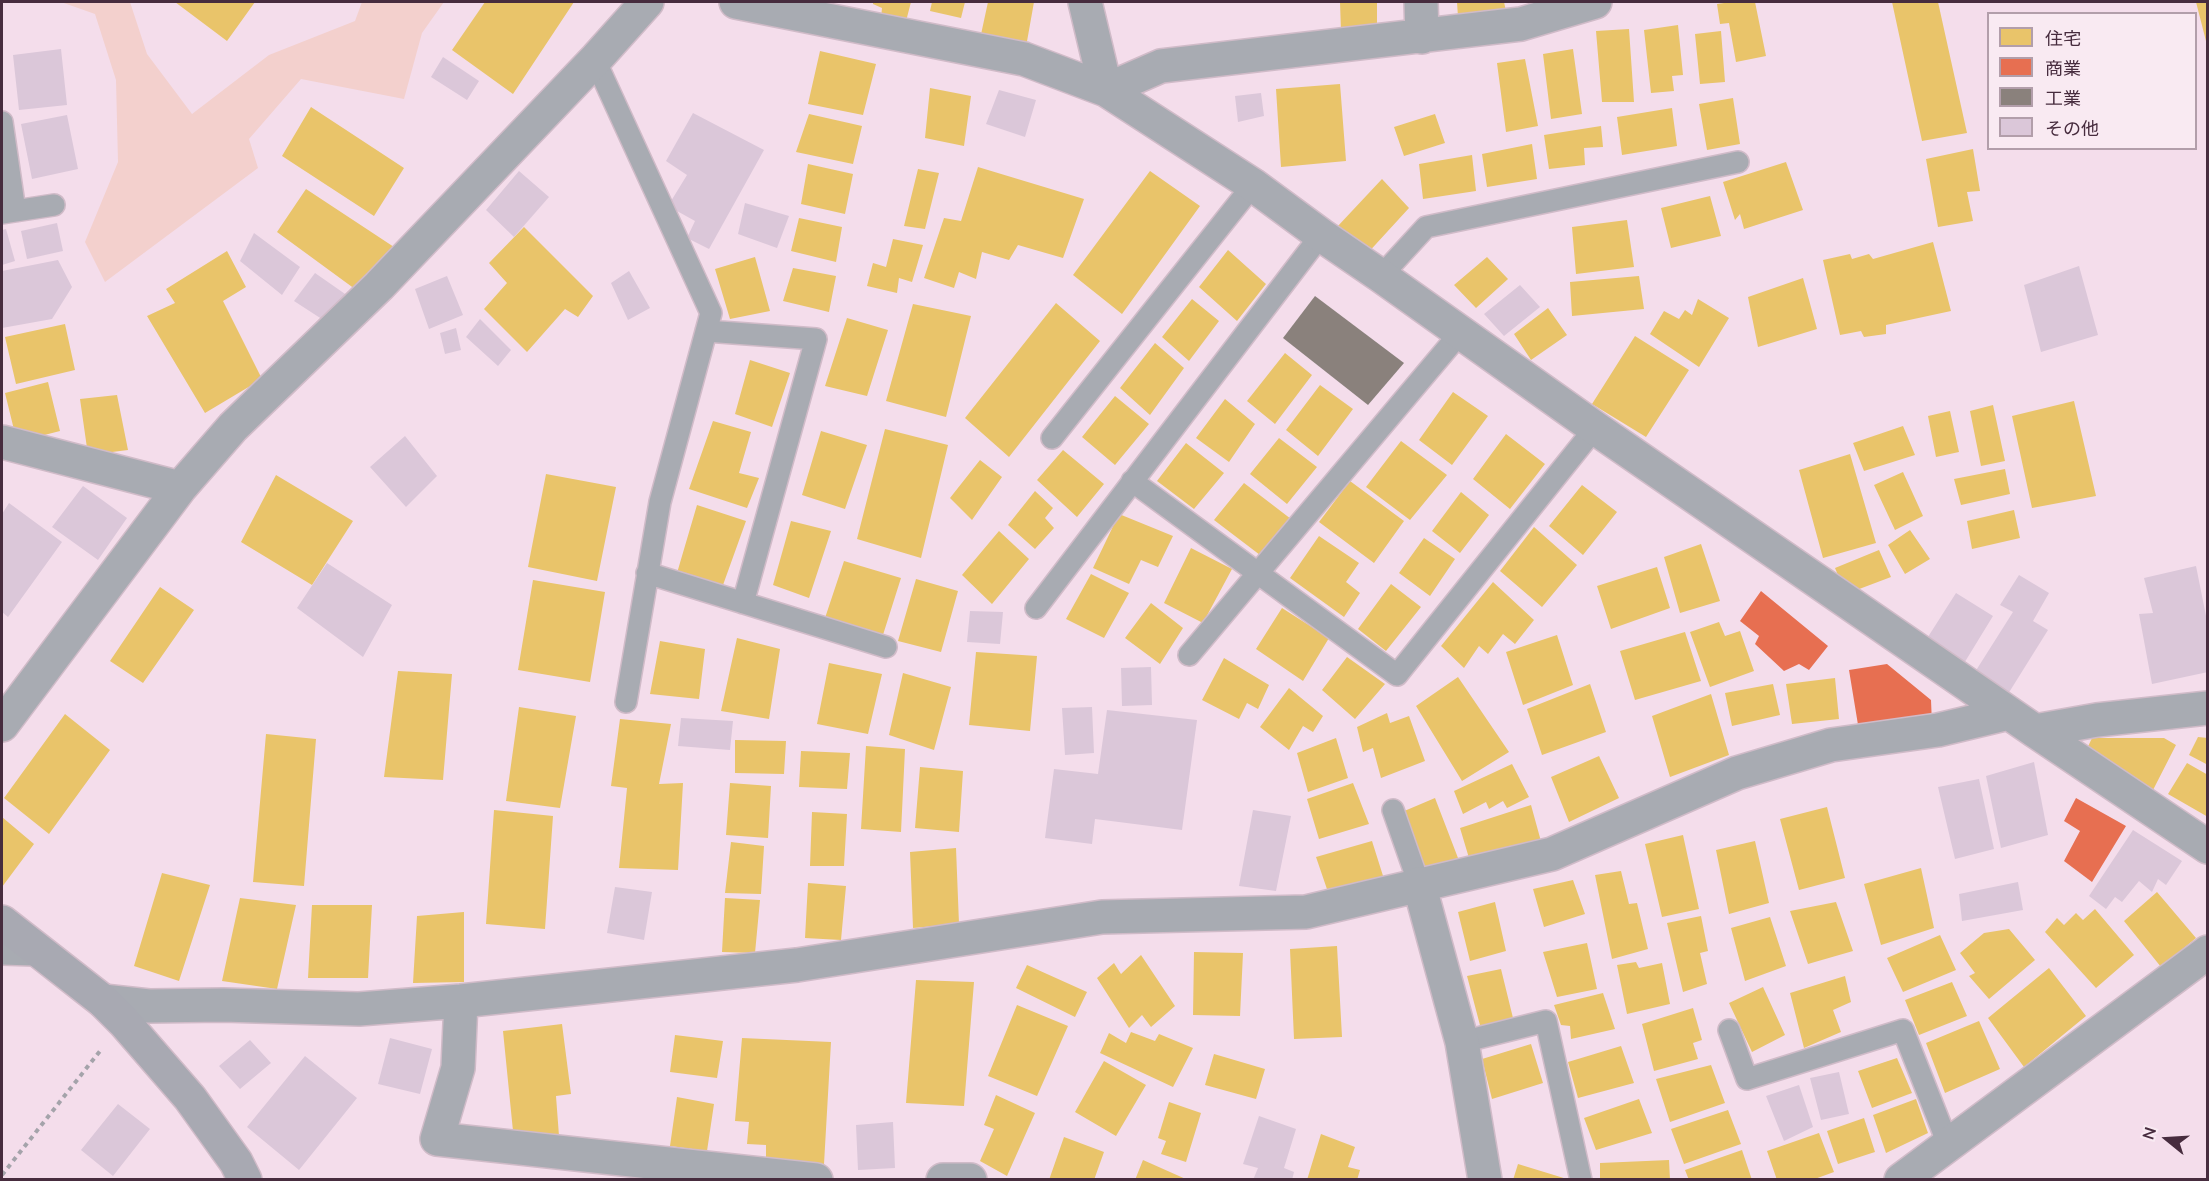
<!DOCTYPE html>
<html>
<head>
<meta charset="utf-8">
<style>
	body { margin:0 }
	#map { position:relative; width:2209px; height:1181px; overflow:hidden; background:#f4ddeb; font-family:"Nunito Sans","Noto Sans JP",sans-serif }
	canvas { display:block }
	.frame { position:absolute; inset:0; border:3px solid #472c3e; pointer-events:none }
	.legend { position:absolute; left:1987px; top:12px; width:210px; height:138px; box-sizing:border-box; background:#f9eaf2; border:2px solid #b29eaa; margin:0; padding:8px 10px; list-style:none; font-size:18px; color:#472c3e }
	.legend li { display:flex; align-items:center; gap:12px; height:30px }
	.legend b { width:30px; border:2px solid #b29eaa }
	.north { position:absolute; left:2137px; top:1109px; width:60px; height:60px; -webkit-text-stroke:4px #f9eaf2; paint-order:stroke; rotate:288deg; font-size:16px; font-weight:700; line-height:24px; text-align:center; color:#472c3e }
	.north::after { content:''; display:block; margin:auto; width:21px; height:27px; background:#472c3e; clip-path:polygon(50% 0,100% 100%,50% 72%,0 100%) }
</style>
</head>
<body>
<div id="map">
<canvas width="2209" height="1181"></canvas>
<div class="frame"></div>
<ul class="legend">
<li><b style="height:16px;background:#e9c46a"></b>住宅</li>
<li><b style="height:16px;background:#e76f51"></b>商業</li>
<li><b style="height:16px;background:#8a817c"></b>工業</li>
<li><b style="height:16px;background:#dbc7d9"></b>その他</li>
</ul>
<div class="north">N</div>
</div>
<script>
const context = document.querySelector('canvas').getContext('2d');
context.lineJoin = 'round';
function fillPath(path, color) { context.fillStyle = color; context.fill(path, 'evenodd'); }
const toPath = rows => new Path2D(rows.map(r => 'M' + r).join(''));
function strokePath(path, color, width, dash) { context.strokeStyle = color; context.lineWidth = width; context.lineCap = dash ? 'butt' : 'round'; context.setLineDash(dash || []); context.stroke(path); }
fillPath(toPath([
	[61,2,130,2,147,54,192,114,269,55,355,21,362,2,444,2,422,33,404,99,301,79,249,139,258,168,105,282,85,242,118,162,116,80,95,14]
]), '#f3d0cd');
fillPath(toPath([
	[175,2,255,2,227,41],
	[485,2,574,2,513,94,452,50],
	[873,2,911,2,905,25,881,18,882,8,873,4],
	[932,2,965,2,961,18,930,11],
	[988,2,1034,2,1026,47,980,39],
	[1340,2,1377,2,1377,28,1341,31],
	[1457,2,1504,2,1506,11,1458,17],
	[1731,2,1755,2,1766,56,1736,62,1729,23,1720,24,1717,4],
	[1892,2,1938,2,1967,133,1922,141],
	[2196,2,2208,2,2208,45,2207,45],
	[1678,25,1683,75,1672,76,1674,91,1651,93,1644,30],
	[1629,29,1634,102,1602,102,1596,31],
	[1721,31,1725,82,1700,84,1695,34],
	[1573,49,1582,114,1551,119,1543,54],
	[820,51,876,64,863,115,808,104],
	[1525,59,1538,126,1506,132,1497,63],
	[1340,84,1346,161,1281,167,1276,89],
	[930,88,971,96,964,146,925,138],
	[1733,98,1740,144,1707,150,1699,104],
	[311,107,404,168,374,216,282,156],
	[1672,108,1677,146,1622,155,1617,117],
	[809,114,862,126,853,164,796,152],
	[1435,114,1445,143,1404,156,1394,127],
	[1601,126,1603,147,1584,148,1585,165,1549,169,1544,135],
	[1532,144,1537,179,1487,187,1482,154],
	[1973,149,1980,191,1967,192,1973,221,1938,227,1926,159],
	[1472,155,1476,191,1423,199,1419,164],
	[1786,162,1803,210,1744,229,1740,214,1735,220,1723,182],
	[808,164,853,174,845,214,801,204],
	[978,167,1084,199,1063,258,1018,245,1009,260,982,252,976,279,959,272,954,288,924,278,944,218,961,221],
	[918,169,939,173,925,229,904,226],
	[1150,171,1200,206,1122,314,1073,275],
	[1382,179,1409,208,1365,256,1337,227],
	[306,189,394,247,359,292,277,232],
	[1710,196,1721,236,1671,248,1661,208],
	[799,218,842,227,836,262,791,251],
	[1627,220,1634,267,1576,274,1572,227],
	[524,227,593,296,578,317,565,309,527,352,484,309,507,283,489,263],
	[893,239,923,245,912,282,899,278,897,293,867,286,873,263,886,267],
	[1933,242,1951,311,1886,325,1886,334,1864,337,1861,331,1840,335,1823,260,1850,254,1852,259,1869,254,1873,259],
	[1228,250,1266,284,1237,321,1199,287],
	[227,251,246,287,223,301,262,379,205,413,147,316,175,303,166,289],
	[755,257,770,311,730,319,715,269],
	[1487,257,1508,279,1476,308,1454,285],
	[793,268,836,276,829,312,783,301],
	[1639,276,1644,309,1572,316,1570,282],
	[1803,278,1817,329,1758,347,1748,297],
	[1192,299,1219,321,1189,361,1162,337],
	[1698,299,1729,318,1699,367,1650,334,1664,311,1679,319,1685,310,1692,315],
	[1056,303,1100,341,1009,457,965,418],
	[913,304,971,316,946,417,886,401],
	[1548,308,1567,335,1531,360,1514,334],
	[847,318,888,330,867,396,825,386],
	[65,324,75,370,16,384,5,337],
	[1635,336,1689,370,1646,437,1592,404],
	[1155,343,1184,368,1150,415,1120,388],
	[1285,353,1312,375,1275,424,1247,401],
	[750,360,790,373,772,427,735,414],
	[48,382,60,431,17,442,5,393],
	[1320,385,1353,409,1318,456,1286,430],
	[1453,392,1488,416,1452,465,1419,440],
	[117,395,128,450,88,455,80,399],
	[1115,396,1149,424,1115,465,1082,437],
	[1225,399,1255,424,1229,462,1196,438],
	[2074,401,2096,496,2032,508,2012,416],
	[1993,405,2005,461,1981,466,1970,411],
	[1950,411,1959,452,1936,457,1928,416],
	[713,421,751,432,739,473,759,478,747,508,689,489],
	[1903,426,1915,455,1864,471,1853,443],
	[885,429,948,445,921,558,857,539],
	[821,431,867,445,845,509,802,495],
	[1506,434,1545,464,1510,509,1473,479],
	[1279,438,1317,467,1287,504,1250,474],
	[1401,441,1447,475,1410,520,1366,487],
	[1186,443,1224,473,1194,509,1157,481],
	[1063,450,1104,484,1077,517,1037,480],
	[1850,454,1876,543,1823,558,1799,470],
	[980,460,1002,477,972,520,950,498],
	[2005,469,2010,494,1961,505,1954,479],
	[1903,472,1923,516,1895,530,1874,485],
	[546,474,616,487,597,581,528,567],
	[276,475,353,521,312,585,241,542],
	[1350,481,1404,521,1374,563,1319,522],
	[1244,483,1291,519,1260,555,1214,520],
	[1582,485,1617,512,1583,555,1549,526],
	[1035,491,1053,508,1045,518,1054,528,1035,549,1008,525],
	[1461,492,1489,515,1460,553,1432,531],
	[697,505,746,521,723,585,677,573],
	[2014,510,2020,538,1972,549,1967,521],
	[1119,514,1173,536,1158,567,1141,560,1129,584,1093,568],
	[791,521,831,531,809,598,773,585],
	[1534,527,1577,565,1542,607,1500,571],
	[1910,530,1930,559,1905,574,1888,545],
	[999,531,1029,559,992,604,962,575],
	[1319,536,1359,563,1346,582,1360,593,1344,617,1290,578],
	[1424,538,1455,559,1430,596,1399,573],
	[1701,544,1720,601,1680,613,1664,557],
	[1191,548,1232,569,1203,623,1164,603],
	[1879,550,1891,577,1846,594,1835,568],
	[844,561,901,578,882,638,824,621],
	[1657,567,1670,608,1611,629,1597,586],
	[1091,574,1129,593,1104,638,1066,619],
	[916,579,958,591,941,652,898,641],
	[533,580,605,592,590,682,518,670],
	[1493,582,1534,620,1515,644,1503,634,1488,654,1479,646,1464,668,1441,646],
	[1391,584,1421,607,1386,651,1358,629],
	[160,587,194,610,143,683,110,661],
	[1151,603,1183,628,1160,664,1125,638],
	[1282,608,1329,638,1303,681,1256,649],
	[1719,622,1725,636,1740,631,1754,671,1710,687,1690,632],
	[1685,632,1701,681,1635,700,1620,651],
	[1557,635,1573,685,1523,705,1506,652],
	[737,638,780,649,769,719,721,711],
	[660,641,705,649,699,699,650,694],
	[976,652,1037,656,1030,731,969,725],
	[1347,657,1385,684,1355,719,1322,690],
	[1224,658,1269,685,1258,709,1247,703,1239,719,1202,700],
	[829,663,882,674,868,734,817,724],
	[398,671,452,674,443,780,384,777],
	[903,673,951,687,934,750,889,735],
	[1458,677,1509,752,1462,781,1416,706],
	[1835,678,1839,719,1792,724,1786,684],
	[1590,684,1606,732,1542,755,1527,709],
	[1773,684,1780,715,1732,726,1725,693],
	[1289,688,1323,716,1313,732,1303,726,1289,750,1260,727],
	[1711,694,1729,755,1670,777,1652,716],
	[519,707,576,716,560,808,506,801],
	[1387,713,1390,723,1409,716,1425,761,1381,778,1373,748,1363,752,1357,727],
	[65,714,110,750,49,834,4,798],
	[620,719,671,724,659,784,683,783,678,870,619,868,627,788,611,786],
	[266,734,316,739,304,886,253,882],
	[2198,737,2208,738,2208,765,2189,755],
	[1336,738,1348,778,1308,792,1297,753],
	[2092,738,2164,738,2176,745,2153,790,2085,753],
	[735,740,786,741,784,774,735,773],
	[866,746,905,749,901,832,861,829],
	[801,751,850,753,847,789,799,787],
	[1599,756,1619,798,1569,822,1551,777],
	[2187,763,2208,775,2208,817,2168,794],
	[1512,764,1529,797,1507,808,1503,801,1489,809,1486,802,1463,814,1454,791],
	[920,767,963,771,959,832,915,828],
	[730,783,771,786,768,838,726,835],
	[1353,783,1369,824,1319,839,1307,799],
	[1435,798,1458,858,1424,871,1402,812],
	[1531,805,1542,845,1472,868,1460,828],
	[1827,807,1845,878,1799,890,1780,819],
	[494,810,553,816,545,929,486,924],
	[812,812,847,814,844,866,810,866],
	[2,817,34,844,2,887],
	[1683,835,1699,909,1662,917,1645,844],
	[1372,841,1384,879,1329,895,1316,857],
	[1755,841,1769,903,1729,914,1716,850],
	[731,842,764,846,761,894,725,893],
	[956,848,959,924,913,928,910,852],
	[1921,868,1934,928,1881,945,1864,884],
	[1621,871,1629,904,1637,903,1648,949,1612,959,1595,875],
	[162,873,210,885,179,981,134,966],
	[1573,880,1585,914,1544,927,1533,889],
	[808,883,846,886,841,940,805,938],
	[2157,892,2196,938,2161,967,2124,921],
	[240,898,296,905,277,989,222,981],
	[725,898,760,900,755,953,722,952],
	[1495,902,1506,951,1470,961,1458,912],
	[1836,902,1853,951,1808,964,1790,911],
	[312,905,372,905,368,978,308,978],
	[2095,909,2134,955,2096,988,2045,932,2057,918,2064,925,2076,913,2083,920],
	[464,912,464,982,413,983,417,916],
	[1701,916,1708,951,1700,953,1707,984,1683,992,1667,923],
	[1770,917,1786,966,1745,981,1731,928],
	[2009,929,2035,960,1989,999,1969,976,1975,973,1960,953,1984,933],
	[1940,935,1956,970,1903,992,1887,958],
	[1587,943,1597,989,1557,997,1543,952],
	[1337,946,1342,1037,1294,1039,1290,949],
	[1194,952,1243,953,1240,1016,1193,1015],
	[1141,955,1175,1006,1151,1027,1142,1015,1129,1028,1097,978,1114,963,1121,974],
	[1636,962,1639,968,1662,963,1670,1004,1627,1014,1617,965],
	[1027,965,1087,992,1075,1017,1016,988],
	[2049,968,2086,1016,2024,1067,1988,1018],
	[1501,969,1513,1018,1481,1029,1467,976],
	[1845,976,1851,1002,1833,1010,1841,1032,1804,1048,1790,993],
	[916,980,974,982,964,1106,906,1103],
	[1952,982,1967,1016,1919,1035,1905,1000],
	[1763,987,1785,1035,1752,1052,1729,1003],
	[1603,993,1615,1029,1571,1039,1570,1026,1561,1025,1554,1005],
	[1017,1005,1068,1026,1037,1096,988,1076],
	[1693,1008,1702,1040,1693,1043,1698,1059,1654,1071,1642,1024],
	[1979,1021,2000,1069,1945,1093,1926,1043],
	[562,1024,571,1094,556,1096,559,1136,514,1141,503,1031],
	[1131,1032,1155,1041,1159,1034,1193,1048,1173,1087,1100,1053,1109,1033,1126,1043],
	[675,1035,723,1041,717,1078,670,1072],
	[742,1038,831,1042,824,1164,766,1162,766,1145,747,1144,749,1122,735,1121],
	[1531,1044,1543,1083,1492,1099,1482,1059],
	[1621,1046,1634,1083,1578,1098,1568,1062],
	[1214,1054,1265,1069,1256,1099,1205,1085],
	[1897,1058,1912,1093,1872,1108,1858,1071],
	[1104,1061,1146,1085,1116,1136,1075,1112],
	[1711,1065,1725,1103,1670,1122,1656,1079],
	[996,1095,1035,1113,1007,1176,980,1161,994,1129,984,1125],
	[677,1097,714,1104,707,1151,670,1146],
	[1639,1099,1652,1133,1596,1150,1584,1118],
	[1916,1099,1928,1133,1886,1153,1873,1115],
	[1169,1102,1201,1113,1186,1162,1161,1154,1166,1141,1158,1138],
	[1728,1110,1741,1144,1684,1164,1671,1129],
	[1864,1118,1875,1152,1838,1164,1827,1131],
	[1819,1133,1834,1172,1812,1180,1777,1180,1767,1151],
	[1321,1134,1355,1147,1348,1167,1360,1170,1357,1180,1307,1180],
	[1064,1137,1104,1152,1094,1180,1049,1180],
	[1742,1150,1752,1180,1689,1180,1685,1170],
	[1143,1160,1188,1180,1135,1180],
	[1669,1160,1670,1180,1600,1180,1600,1163],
	[1518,1164,1567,1179,1567,1180,1513,1180]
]), '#e9c46a');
fillPath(toPath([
	[1761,591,1828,646,1809,670,1799,664,1784,671,1755,644,1759,636,1740,621],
	[1887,664,1931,700,1932,724,1860,737,1849,670],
	[2076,798,2126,826,2092,882,2064,861,2080,831,2064,821]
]), '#e76f51');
fillPath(toPath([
	[1315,296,1404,363,1368,405,1283,338]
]), '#8a817c');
fillPath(toPath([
	[61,49,67,105,19,110,13,55],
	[443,57,479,81,467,100,431,77],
	[999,90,1036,100,1025,137,986,124],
	[1261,93,1264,116,1238,122,1235,96],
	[693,113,764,150,709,249,687,238,695,221,668,206,687,175,666,161],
	[67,115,78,169,32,179,21,124],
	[519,171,549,197,514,237,486,210],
	[745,203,789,216,777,248,738,234],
	[57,223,63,251,27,259,21,231],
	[6,229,15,261,2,265,2,230],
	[254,233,300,267,282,295,240,261],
	[58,260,72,287,52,319,2,328,2,271],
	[2079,266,2098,335,2041,352,2024,285],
	[629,271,650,308,628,320,611,283],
	[315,273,348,296,331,325,294,301],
	[447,276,463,315,429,329,415,289],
	[1520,285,1540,307,1504,336,1484,314],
	[480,319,511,350,498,366,466,337],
	[456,328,461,350,445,354,440,333],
	[405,436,437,476,406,507,370,467],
	[83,486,127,518,98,560,52,527],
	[9,503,62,542,8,617,2,612,2,514],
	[327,563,392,605,363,657,297,608],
	[2196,566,2208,626,2208,672,2152,684,2139,614,2153,613,2144,578],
	[2019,575,2049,593,2033,621,2048,630,2008,694,1975,672,2013,612,2000,605],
	[1956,593,1993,616,1963,665,1926,640],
	[970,611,1003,612,1000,644,967,642],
	[1151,667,1152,705,1122,706,1121,668],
	[1092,707,1094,753,1065,755,1062,708],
	[1107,710,1197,720,1182,830,1095,819,1092,844,1045,838,1054,769,1098,774],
	[681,718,733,721,730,750,678,746],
	[2034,762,2048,835,2001,848,1986,776],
	[1979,779,1994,849,1955,859,1938,787],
	[1253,810,1291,816,1276,891,1239,886],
	[2133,830,2182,861,2166,885,2158,879,2152,892,2139,881,2122,902,2115,897,2106,909,2089,896],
	[2018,882,2023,910,1962,921,1959,894],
	[615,887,652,892,644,940,607,933],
	[390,1038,432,1049,420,1094,378,1084],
	[250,1040,271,1063,240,1089,219,1066],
	[305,1056,357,1098,299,1170,247,1127],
	[1839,1072,1849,1114,1821,1120,1810,1078],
	[1799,1085,1813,1127,1784,1141,1766,1096],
	[118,1104,150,1129,113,1176,81,1150],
	[1259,1116,1296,1129,1284,1168,1294,1172,1292,1180,1253,1180,1258,1168,1243,1164],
	[893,1122,895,1168,858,1170,856,1125]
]), '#dbc7d9');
const lane = toPath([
	[595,60,711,313,660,502,626,702],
	[2,122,15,211],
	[2,213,54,205],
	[1381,276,1426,227,1738,162],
	[706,331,816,339,743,603],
	[1052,438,1253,185],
	[1132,481,1397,675,1595,428],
	[647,573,886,647],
	[1036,608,1321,235],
	[1189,655,1461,332],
	[1393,810,1419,884],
	[1729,1030,1747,1079,1903,1030,1948,1144],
	[1462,1042,1546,1021,1581,1180]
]);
const street = toPath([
	[736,2,1024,59,1106,90,1253,185,1321,235,1381,276,1595,428,2035,731,2208,847],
	[1085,2,1106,90,1161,66,1521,24,1595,2],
	[1421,2,1422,37],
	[2,442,180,488],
	[2,725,180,488,233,427,379,286,595,60,647,2],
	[2035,731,2097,720,2208,708],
	[1419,884,1462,1042,1485,1180],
	[2,948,34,949],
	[103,1001,149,1006,223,1005,359,1009,461,1001,797,965,1102,917,1306,912,1552,854,1737,773,1831,745,1938,730,2009,713],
	[461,1001,458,1068,437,1139,816,1180],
	[943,1180,970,1180],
	[1901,1180,2208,952]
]);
const secondary = toPath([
	[2,922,103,1001,124,1022,190,1098,236,1162,245,1180]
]);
strokePath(lane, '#d0bbc8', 24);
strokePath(street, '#d0bbc8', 36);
strokePath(secondary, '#d0bbc8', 36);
strokePath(toPath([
	[2,1175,100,1051]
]), '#a4a3aa', 4, [4.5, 4.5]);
strokePath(lane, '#a8abb2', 21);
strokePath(street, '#a8abb2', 33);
strokePath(secondary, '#a8a9b2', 33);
</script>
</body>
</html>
